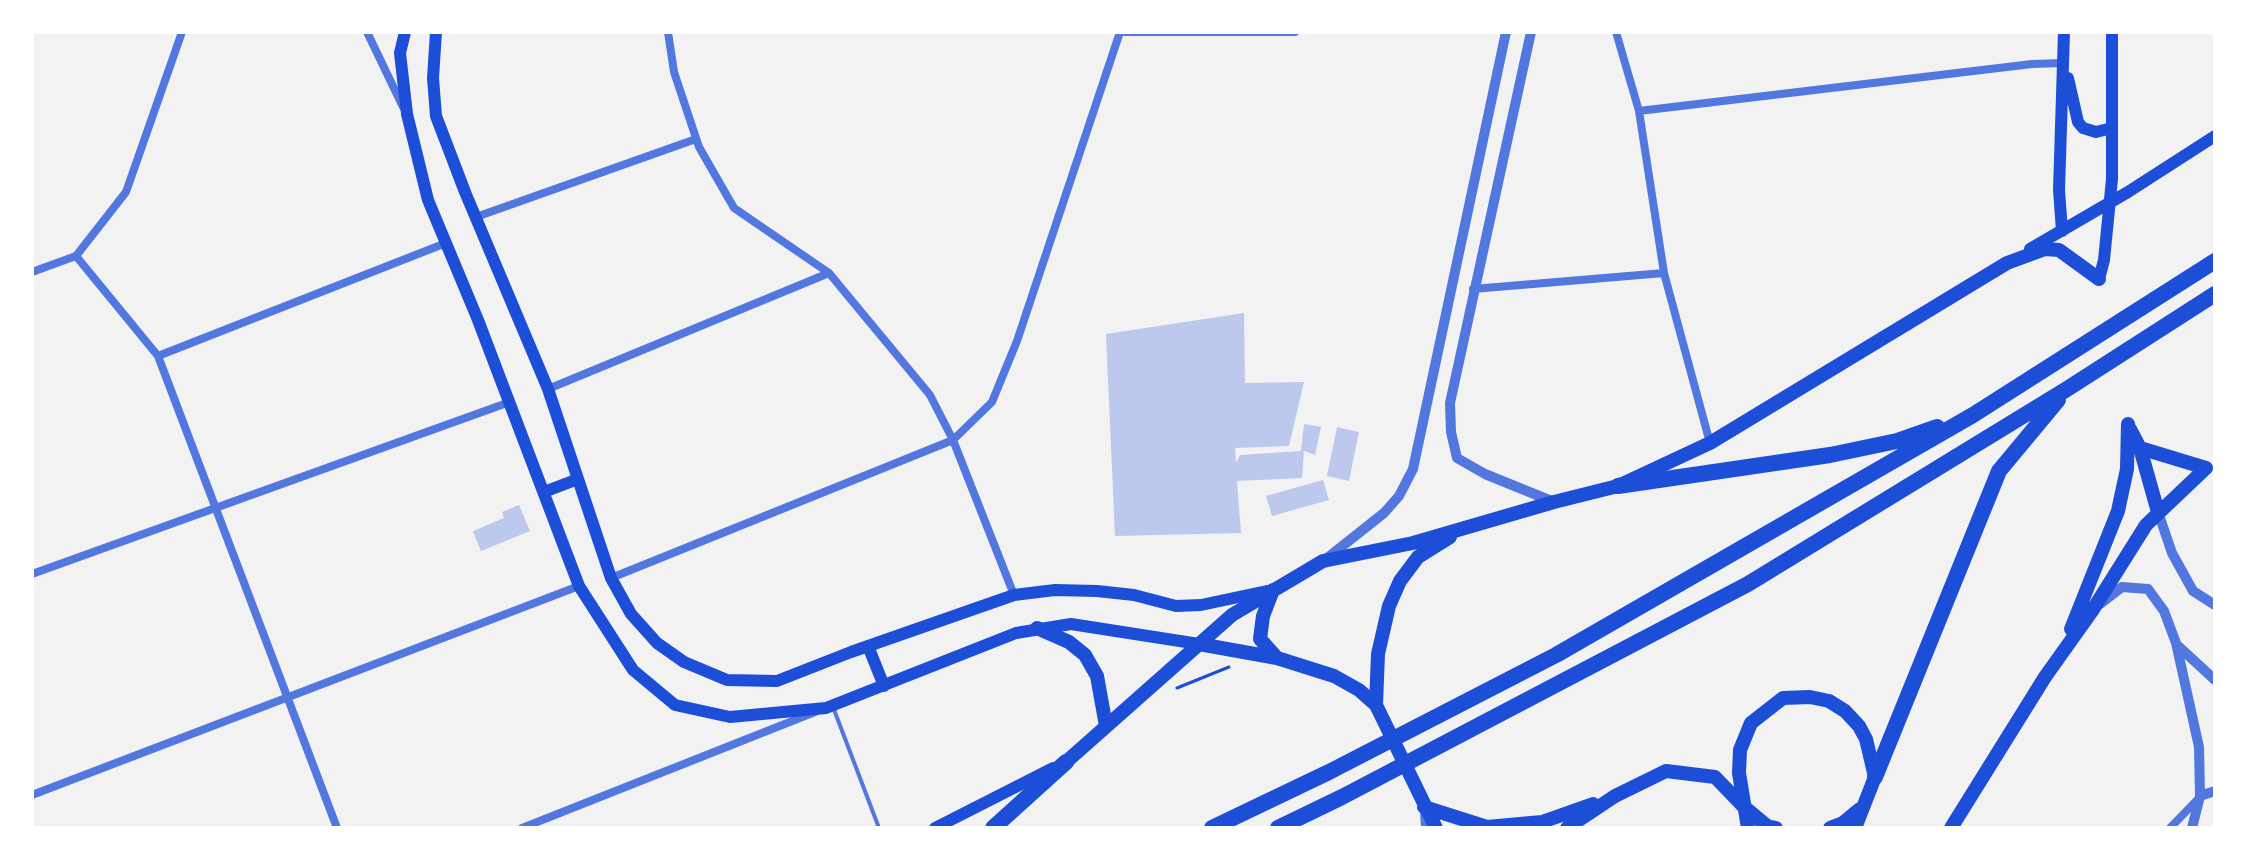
<!DOCTYPE html>
<html>
<head>
<meta charset="utf-8">
<style>
	body { margin:0 }
	#map { position:relative; width:2247px; height:860px; overflow:hidden; background:#f2f2f2; font-family:"IBM Plex Sans",sans-serif }
	canvas { display:block }
	.frame { position:absolute; inset:0; border:34px solid #fff; pointer-events:none }
</style>
</head>
<body>
<div id="map">
<canvas width="2247" height="860"></canvas>
<div class="frame"></div>
</div>
<script>
const context = document.querySelector('canvas').getContext('2d');
context.lineJoin = 'round';
function fillPath(path, color) { context.fillStyle = color; context.fill(path, 'evenodd'); }
const toPath = rows => new Path2D(rows.map(r => 'M' + r).join(''));
function strokePath(path, color, width, dash) { context.strokeStyle = color; context.lineWidth = width; context.lineCap = dash ? 'butt' : 'round'; context.setLineDash(dash || []); context.stroke(path); }
fillPath(toPath([
	[1244,313,1245,383,1304,382,1289,446,1235,448,1236,463,1240,455,1301,451,1304,424,1321,427,1315,455,1304,451,1302,478,1237,481,1241,533,1115,536,1106,334],
	[1337,427,1359,432,1349,481,1327,476],
	[1323,480,1329,500,1272,516,1266,496],
	[519,505,530,531,481,551,473,531,504,518,502,512]
]), '#bdc9ec');
strokePath(toPath([
	[1177,688,1229,667]
]), '#1d4ed8', 3);
strokePath(toPath([
	[833,707,879,828]
]), '#5277de', 4);
strokePath(toPath([
	[367,32,403,107],
	[668,32,674,72,699,147,734,208,829,273,930,395,953,440,1014,595],
	[1119,32,1295,32],
	[1616,32,1639,111,1664,273,1710,443],
	[1639,111,2032,64,2064,63],
	[476,217,696,139],
	[76,256,158,356,337,828],
	[32,272,76,256,126,192,182,32],
	[1473,289,1664,273],
	[158,356,446,243],
	[548,389,829,273],
	[32,574,507,403],
	[611,578,953,440,992,402,1017,341,1120,32],
	[32,795,579,586],
	[1424,812,1425,828],
	[522,828,815,712],
	[2170,828,2200,797]
]), '#5277de', 8);
strokePath(toPath([
	[1531,32,1450,403,1451,432,1457,458,1485,474,1554,502],
	[2158,512,2172,553,2193,591,2215,605],
	[1326,559,1384,513,1399,496,1413,469,1506,32],
	[2100,604,2122,587,2148,589,2164,611,2176,643,2199,747,2200,796,2192,828],
	[2177,645,2215,680],
	[2200,796,2215,791]
]), '#5277de', 10);
strokePath(toPath([
	[405,32,400,53,407,114,428,200,478,320,579,586,633,670,675,705,730,717,826,708,1016,633,1071,624,1199,644],
	[436,32,433,78,436,116,465,192,548,389,611,578,631,614,657,643,684,662,727,680,777,681,851,652,1014,595,1055,590,1097,591,1134,595,1176,606,1201,605,1267,591],
	[2068,78,2078,122,2083,128,2096,132,2112,128],
	[2062,231,2059,190,2064,32],
	[2030,249,2128,192,2215,136],
	[2099,279,2104,260,2112,179,2112,32],
	[544,492,578,479],
	[868,646,884,686],
	[935,828,1053,768]
]), '#1d4ed8', 12);
strokePath(toPath([
	[2130,429,2140,448,2158,512],
	[2140,448,2206,468],
	[1273,590,1263,616,1260,639,1277,658],
	[1037,628,1069,642,1085,655,1097,676,1106,726],
	[2071,629,2118,511,2127,469,2128,424],
	[1199,644,1277,658,1334,676,1359,690,1376,705,1436,828],
	[1376,705,1378,654,1389,606,1400,581,1418,557,1450,537],
	[1066,762,1232,615,1323,561,1413,543,1554,502,1618,486,1710,443,2007,263,2045,249,2059,250,2099,279],
	[1424,807,1487,827,1542,822,1593,804],
	[1567,828,1615,796,1666,771,1715,777,1743,806,1767,826,1776,828],
	[1748,828,1739,773,1740,750,1751,723,1783,698,1810,697,1829,701,1845,711,1859,726,1866,739,1875,777,1855,828],
	[1830,828,1843,823,1860,809],
	[1951,828,2045,677,2092,611,2146,525,2206,468]
]), '#1d4ed8', 14);
strokePath(toPath([
	[1618,486,1830,455,1897,441,1937,427],
	[1875,777,1999,471,2058,400],
	[993,828,1066,762],
	[1212,828,1329,772,1556,655,1973,415,2215,261],
	[1278,828,1342,797,1748,584,2067,389,2215,294]
]), '#1d4ed8', 16);
</script>
</body>
</html>
